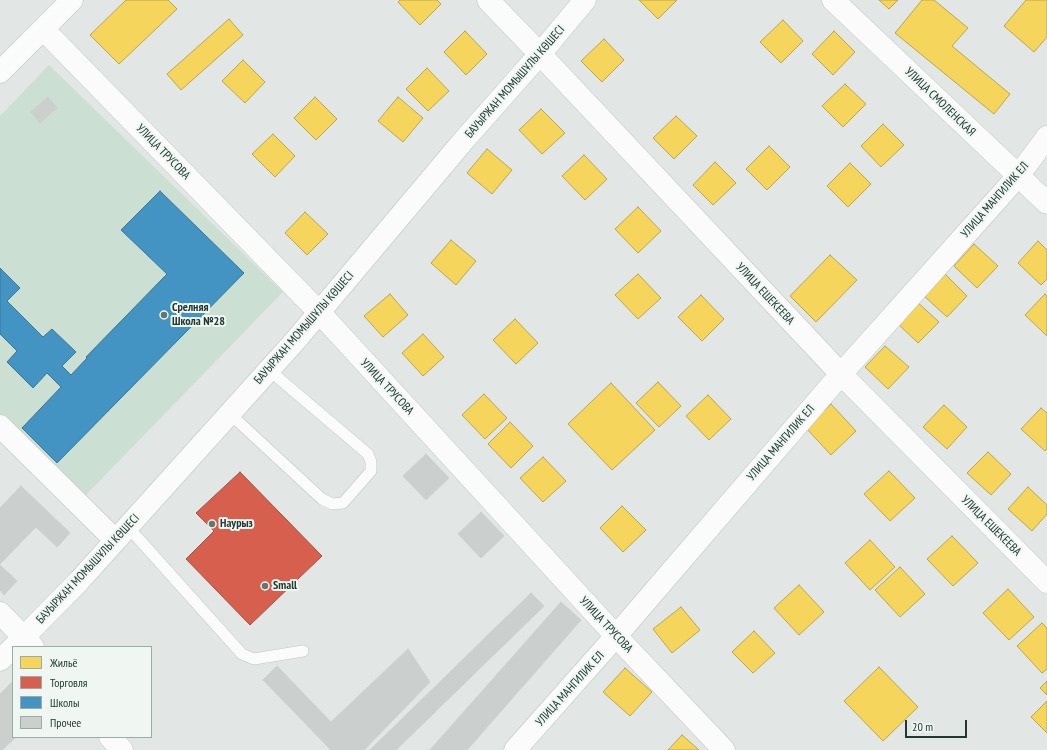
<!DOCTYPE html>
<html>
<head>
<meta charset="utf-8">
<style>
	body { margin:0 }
	#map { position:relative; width:1047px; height:750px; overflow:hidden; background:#e2e7e5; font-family:"PT Sans Narrow",sans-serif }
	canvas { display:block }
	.legend { position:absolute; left:12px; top:646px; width:140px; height:92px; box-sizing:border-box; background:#f0f7f3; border:1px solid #9daba6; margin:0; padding:5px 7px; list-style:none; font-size:12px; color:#213933 }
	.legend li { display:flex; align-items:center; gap:8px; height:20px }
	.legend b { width:20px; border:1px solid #9daba6 }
	.scale { position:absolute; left:905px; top:720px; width:62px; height:18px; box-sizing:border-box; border:2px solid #213933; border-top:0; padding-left:5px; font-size:12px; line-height:14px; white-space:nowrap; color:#213933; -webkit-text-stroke:3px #f0f7f3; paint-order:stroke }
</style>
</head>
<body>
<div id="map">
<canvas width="1047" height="750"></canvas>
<ul class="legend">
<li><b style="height:11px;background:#f6d55c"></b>Жильё</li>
<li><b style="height:11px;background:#d6604d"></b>Торговля</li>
<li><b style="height:11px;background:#4393c3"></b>Школы</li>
<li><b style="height:11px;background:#cbd0ce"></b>Прочее</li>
</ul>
<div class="scale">20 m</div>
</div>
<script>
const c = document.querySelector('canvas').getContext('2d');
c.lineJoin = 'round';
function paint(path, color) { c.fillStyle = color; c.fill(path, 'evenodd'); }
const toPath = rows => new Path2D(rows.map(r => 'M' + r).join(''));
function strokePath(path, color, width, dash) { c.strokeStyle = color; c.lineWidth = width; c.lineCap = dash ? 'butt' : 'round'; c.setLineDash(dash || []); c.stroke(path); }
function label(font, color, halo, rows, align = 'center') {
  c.font = font + ' "PT Sans Narrow",sans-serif'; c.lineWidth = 4; c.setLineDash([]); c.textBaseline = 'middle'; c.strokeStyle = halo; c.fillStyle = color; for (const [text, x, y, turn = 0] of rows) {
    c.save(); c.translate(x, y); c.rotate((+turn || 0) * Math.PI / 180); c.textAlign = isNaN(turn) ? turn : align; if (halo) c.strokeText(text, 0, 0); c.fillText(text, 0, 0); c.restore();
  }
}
paint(toPath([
	[49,65,283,292,82,499,0,420,0,116]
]), '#cbe0d2');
const homes = toPath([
	[126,0,168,0,177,9,119,64,90,35,126,0],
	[400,0,437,0,441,4,420,25,398,2,400,0],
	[639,0,677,0,658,19,639,0],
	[879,0,898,0,889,9,879,0],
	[922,0,934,0,968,28,952,46,1010,94,994,114,895,33,922,0],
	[1026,0,1047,0,1047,37,1034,52,1004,26,1026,0],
	[229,19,243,35,181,90,167,74,229,19],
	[783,20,803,41,781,63,760,42,783,20],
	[465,31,487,54,466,75,444,52,465,31],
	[834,31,855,52,833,75,812,54,834,31],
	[604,39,624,60,602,82,581,61,604,39],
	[243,60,265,82,245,103,222,81,243,60],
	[427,68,449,91,428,111,406,89,427,68],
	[845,84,866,104,843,127,822,106,845,84],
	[315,97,337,119,316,140,294,118,315,97],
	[398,97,423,118,403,142,378,121,398,97],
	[541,109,565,133,542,154,519,130,541,109],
	[676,116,697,136,674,159,653,138,676,116],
	[883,124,904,145,881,167,861,146,883,124],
	[273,134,295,156,275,177,252,154,273,134],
	[769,146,790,167,767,190,746,169,769,146],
	[487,149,512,170,492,194,467,173,487,149],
	[584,155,607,179,585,200,562,176,584,155],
	[715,162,736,183,713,205,693,185,715,162],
	[850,163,871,184,848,207,827,186,850,163],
	[638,207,661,231,638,253,615,229,638,207],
	[305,212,328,234,307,255,285,233,305,212],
	[451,240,476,261,456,285,431,263,451,240],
	[1038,241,1047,250,1047,279,1041,285,1018,263,1038,241],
	[974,244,998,266,977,288,954,266,974,244],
	[830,255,857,280,816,322,790,296,830,255],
	[944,273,967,296,947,317,923,295,944,273],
	[638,274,661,298,638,319,615,295,638,274],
	[390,294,408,315,383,337,364,316,390,294],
	[1045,294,1047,296,1047,336,1025,315,1045,294],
	[701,295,724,319,702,341,678,317,701,295],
	[915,300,939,322,918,343,895,321,915,300],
	[515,319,538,343,516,364,493,340,515,319],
	[423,334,444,357,423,376,402,353,423,334],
	[885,346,909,367,888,389,865,367,885,346],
	[658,382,681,406,659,427,636,403,658,382],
	[611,383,655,430,612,470,568,424,611,383],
	[484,394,507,418,485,439,462,415,484,394],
	[708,395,731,419,709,440,686,416,708,395],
	[831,404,856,431,831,455,806,428,831,404],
	[944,405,967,427,947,449,923,427,944,405],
	[1041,408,1047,413,1047,449,1045,451,1021,429,1041,408],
	[510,422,533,446,511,468,488,444,510,422],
	[988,452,1011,474,991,495,967,473,988,452],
	[543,457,566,481,543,502,520,478,543,457],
	[889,471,915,498,890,521,864,494,889,471],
	[1028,487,1047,505,1047,514,1032,531,1008,509,1028,487],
	[622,506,646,530,623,552,600,528,622,506],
	[952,536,978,563,953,586,927,559,952,536],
	[870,540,895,567,870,590,845,563,870,540],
	[900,567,925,594,900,617,875,590,900,567],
	[799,585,824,612,799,635,774,608,799,585],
	[1008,589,1034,617,1009,640,983,613,1008,589],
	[681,607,700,630,672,653,653,629,681,607],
	[1042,623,1047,628,1047,669,1042,673,1017,646,1042,623],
	[754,631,775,653,753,673,732,652,754,631],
	[879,667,918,707,883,741,844,701,879,667],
	[625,668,652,692,630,716,603,692,625,668],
	[1047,681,1047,695,1040,688,1047,681],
	[1047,701,1047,733,1031,717,1047,701],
	[682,735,699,750,668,750,682,735]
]);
paint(homes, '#f6d55c');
strokePath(homes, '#b6a650', 1);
const shops = toPath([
	[240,472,322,556,250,625,186,559,214,531,196,513,240,472]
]);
paint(shops, '#d6604d');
strokePath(shops, '#a05445', 1);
const schools = toPath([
	[160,191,244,273,57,463,22,428,61,387,47,373,33,388,7,362,17,351,0,334,0,268,20,288,7,301,43,337,52,329,76,352,62,366,71,375,87,358,86,357,167,274,121,230,160,191]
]);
paint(schools, '#4393c3');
strokePath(schools, '#397898', 1);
const building = toPath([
	[48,97,57,108,40,123,31,112,48,97],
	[426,454,449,478,426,500,403,476,426,454],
	[21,486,70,533,57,547,36,527,0,564,0,508,21,486],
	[481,512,504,536,481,558,458,534,481,512],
	[0,565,17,581,4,595,0,590,0,565],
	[531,593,544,606,396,750,370,750,531,593],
	[561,602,581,620,467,750,430,750,561,602],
	[408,649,430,682,364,750,331,750,263,680,277,666,331,722,408,649],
	[13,681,13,737,16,737,2,750,0,750,0,694,13,681]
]);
paint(building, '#cbd0ce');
strokePath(building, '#cbd0ce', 1);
const service = toPath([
	[230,414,322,499,332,504,343,503,371,471,371,462,368,454,269,370],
	[128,527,242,654,254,659,303,651]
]);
const minor = toPath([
	[488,0,540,54,841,374,1047,582],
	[833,0,1047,203],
	[43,29,319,312,616,636,724,750],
	[0,72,72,0],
	[0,426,115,540],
	[0,613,33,647],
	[110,737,122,750],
	[515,750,616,636,841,374,1018,176,1047,137]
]);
const tertiary = toPath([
	[14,647,79,581,295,341,464,140,540,54,585,0],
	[0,660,13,648]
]);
strokePath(service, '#bfc4c2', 12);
strokePath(minor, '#bfc4c2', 23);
strokePath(tertiary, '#bfc4c2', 23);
strokePath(service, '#fbfbfb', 11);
strokePath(minor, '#fbfbfb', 22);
strokePath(tertiary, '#fbfbfb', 22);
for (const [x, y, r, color] of [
	[164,315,4,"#657671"],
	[212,524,4,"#657671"],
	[265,586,4,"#657671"]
]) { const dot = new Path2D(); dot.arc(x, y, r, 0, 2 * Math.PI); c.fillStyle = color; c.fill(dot); strokePath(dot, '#f0f7f3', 1.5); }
label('12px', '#213933', '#f0f7f3', [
	["БАУЫРЖАН МОМЫШҰЛЫ КӨШЕСІ",515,82,-49],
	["УЛИЦА СМОЛЕНСКАЯ",940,102,44],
	["УЛИЦА ТРУСОВА",163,152,46],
	["УЛИЦА МАНГИЛИК ЕЛ",995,200,-49],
	["УЛИЦА ЕШЕКЕЕВА",765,294,47],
	["БАУЫРЖАН МОМЫШҰЛЫ КӨШЕСІ",304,328,-49],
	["УЛИЦА ТРУСОВА",387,387,47],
	["УЛИЦА МАНГИЛИК ЕЛ",781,443,-49],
	["УЛИЦА ЕШЕКЕЕВА",991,526,45],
	["БАУЫРЖАН МОМЫШҰЛЫ КӨШЕСІ",88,569,-47],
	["УЛИЦА ТРУСОВА",606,625,47],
	["УЛИЦА МАНГИЛИК ЕЛ",570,689,-48]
]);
label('bold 12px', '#213933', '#f0f7f3', [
	["Срелняя",172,308],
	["Школа №28",172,322],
	["Наурыз",220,524],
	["Small",273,586]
], 'left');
</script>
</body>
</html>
